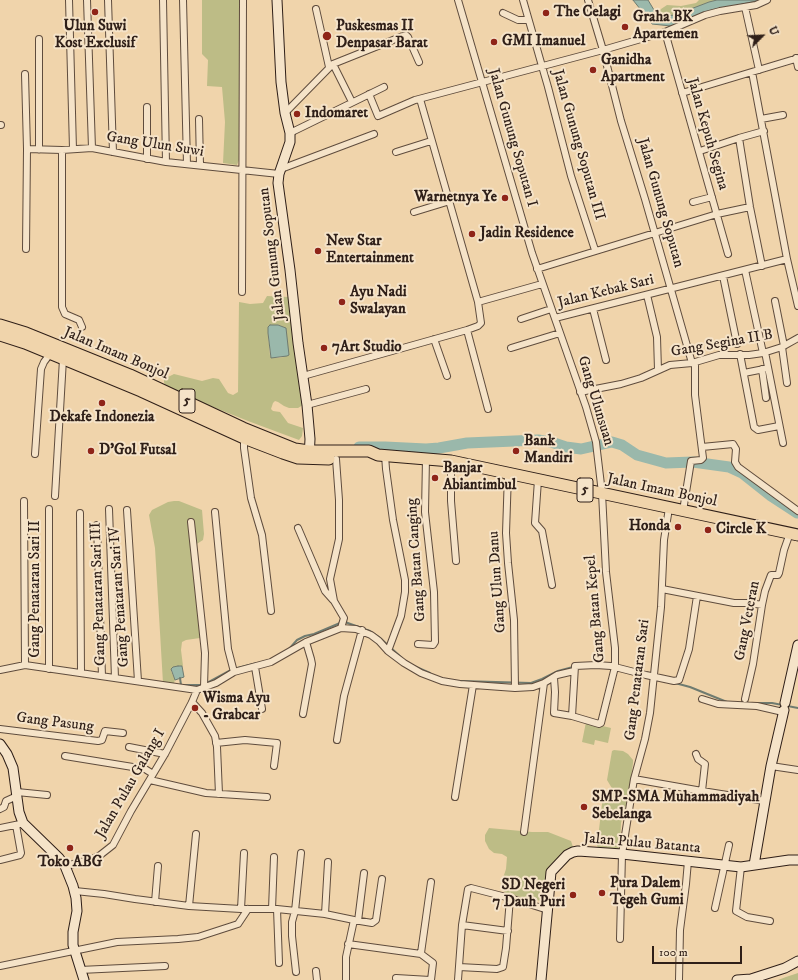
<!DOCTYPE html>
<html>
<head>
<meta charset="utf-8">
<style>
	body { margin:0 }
	#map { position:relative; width:798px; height:980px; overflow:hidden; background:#f0d4ab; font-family:"IM FELL DW Pica",serif }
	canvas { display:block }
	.north { position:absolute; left:742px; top:16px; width:40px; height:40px; -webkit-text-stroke:3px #f5e3c8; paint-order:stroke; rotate:66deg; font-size:11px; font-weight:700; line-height:16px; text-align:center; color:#2f1f18 }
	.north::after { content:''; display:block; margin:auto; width:14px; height:18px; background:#2f1f18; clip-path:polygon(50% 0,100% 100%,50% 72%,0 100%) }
	.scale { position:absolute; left:652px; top:946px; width:90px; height:18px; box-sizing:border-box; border:2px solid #2f1f18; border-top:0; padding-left:5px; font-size:12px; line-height:14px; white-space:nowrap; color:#2f1f18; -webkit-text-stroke:3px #f5e3c8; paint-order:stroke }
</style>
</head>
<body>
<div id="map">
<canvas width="798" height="980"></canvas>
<div class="north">U</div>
<div class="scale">100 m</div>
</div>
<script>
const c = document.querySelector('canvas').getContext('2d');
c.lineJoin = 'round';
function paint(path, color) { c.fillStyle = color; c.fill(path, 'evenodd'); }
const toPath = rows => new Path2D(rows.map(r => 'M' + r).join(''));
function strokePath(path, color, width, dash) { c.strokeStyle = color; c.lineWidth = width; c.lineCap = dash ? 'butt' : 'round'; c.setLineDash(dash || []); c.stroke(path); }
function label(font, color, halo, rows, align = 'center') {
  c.font = font + ' "IM FELL DW Pica",serif'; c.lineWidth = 4; c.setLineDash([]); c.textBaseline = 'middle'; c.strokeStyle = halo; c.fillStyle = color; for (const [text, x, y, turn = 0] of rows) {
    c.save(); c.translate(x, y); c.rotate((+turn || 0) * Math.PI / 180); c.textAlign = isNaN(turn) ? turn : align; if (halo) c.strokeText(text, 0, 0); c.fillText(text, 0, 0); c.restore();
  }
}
paint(toPath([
	[202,0,241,0,241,160,239,160,237,165,223,163,225,122,222,87,207,86,208,60,202,54],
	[699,0,717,0,709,2,675,15,664,16,659,15,658,11,667,5,681,6,696,3],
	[267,296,289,297,303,405,298,408,289,408,284,406,278,402,275,401,273,403,271,409,273,411,280,412,288,423,303,428,302,436,299,440,248,421,203,403,165,386,164,382,164,379,174,374,202,381,213,378,219,379,228,393,233,395,238,392,239,302,250,304,263,303],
	[273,325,278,325,286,328,284,357,277,358,270,356,268,333],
	[174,501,179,501,202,510,204,534,203,540,192,547,200,638,186,640,182,642,181,650,183,666,178,666,171,671,175,680,174,683,163,683,155,548,149,515,152,510,168,502],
	[586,722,611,728,608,743,595,740,594,745,582,742],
	[614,750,623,751,628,754,633,760,633,763,629,795,621,823,620,846,617,850,599,848,597,846,603,796,604,794,611,792,613,790,607,780,612,751],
	[489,828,532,832,548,832,571,841,573,847,569,861,565,865,557,870,546,885,542,901,529,899,506,893,501,889,501,884,506,869,507,857,502,854,494,853,489,849,485,841,485,835],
	[798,973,798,980,778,980,786,977]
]), '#bdbc86');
const water = toPath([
	[633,0,648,0,657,15,664,16,675,15,709,2,717,0,761,0,719,9,671,26,652,24,633,0],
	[270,325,278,325,286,328,289,355,287,356,271,358,268,333,268,327,270,325],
	[178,666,182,666,184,677,175,680,171,669,173,667,178,666]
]);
paint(water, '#9ab8ab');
strokePath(water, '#6f7b70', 1);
strokePath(toPath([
	[289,649,297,640,305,636,314,634,340,623,345,622,370,631,379,637,402,658],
	[414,666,430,673],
	[237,668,257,663],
	[180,678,181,685,200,685],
	[461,681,531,683,542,679,558,671,573,667],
	[207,683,231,670],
	[675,683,690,687,727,702],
	[746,703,772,703,798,708]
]), '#6f7b70', 2);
strokePath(toPath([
	[359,447,385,447,426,449,439,448,467,443,538,440,551,442,566,447,581,449,612,442,622,445,637,455,666,463,693,462,729,467,742,473,771,496,797,513]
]), '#9ab8ab', 11);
const street = toPath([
	[69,0,73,149],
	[87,0,92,148],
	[108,0,113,152],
	[163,0,166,162],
	[183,0,187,164],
	[458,0,532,253,586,407,596,442,597,451,602,493,606,572,615,648,615,667,601,723,599,724,572,716,554,713,555,692,554,678],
	[523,0,548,87,571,176,595,250],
	[588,0,603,50,621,121,645,199,692,363],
	[745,7,759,70],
	[316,9,329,67],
	[503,13,518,20,528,20],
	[665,32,728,254],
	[796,58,798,67],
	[333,64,352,102],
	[752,72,787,259,798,306],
	[25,74,27,149,26,249],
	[682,93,798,58],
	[369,94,378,116,415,100,603,50,665,32,705,15,720,11,756,5,767,0],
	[285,113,333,64,403,36,406,35,408,37,419,62],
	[199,119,200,165],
	[761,119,783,115],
	[0,125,1,125],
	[290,133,384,87],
	[739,138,750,207,762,266],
	[27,149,62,150,92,148,166,162,279,174],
	[39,150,39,39],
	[62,150,62,307,65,314,79,320,82,327],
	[700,151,739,138,764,131],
	[396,152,431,141],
	[147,159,147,107],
	[281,169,374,134],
	[693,202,712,197],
	[414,212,450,201],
	[537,269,717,214,750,207],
	[745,270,763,353],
	[723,276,737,344],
	[242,292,243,0],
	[647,295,657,337,658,370],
	[775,301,784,346],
	[478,302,542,284],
	[593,309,606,360],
	[555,318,787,259],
	[521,319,551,309],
	[467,330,488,409],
	[434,339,447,376],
	[782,347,787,383],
	[511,348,560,333],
	[765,352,783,443],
	[740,354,754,427,758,430,779,426],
	[762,369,766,398],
	[744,373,764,369],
	[303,376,467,330,478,326,481,323,478,302,420,99],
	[580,392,621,384,641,378,670,365,692,363,719,355,749,355,763,353,782,347,798,338],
	[307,405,366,389],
	[244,438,244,448,251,498,262,535,271,611],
	[702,447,733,444,736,449,735,462,738,467,798,511],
	[35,454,41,369,44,362,50,354],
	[385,455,386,469,393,520,405,580,405,592,401,616,388,651],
	[336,459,339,500,339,539,330,579,334,601,344,618,341,628],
	[451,461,451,501,456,561],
	[508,473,506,533,508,563,514,620,515,688],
	[538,480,535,523,542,531,552,585],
	[55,496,63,359],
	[24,501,25,665],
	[49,509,49,669],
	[109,509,115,678],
	[127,510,138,681],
	[683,511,691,461,701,460,703,458,695,395,695,362],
	[215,512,228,649,234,672],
	[80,513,81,673],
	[191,522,205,653,204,687],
	[97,525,102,676],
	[298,528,325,591,333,600],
	[662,589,734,603,750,603,762,605],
	[418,644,433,645,435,642,434,592,425,512,426,458],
	[255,667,262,709],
	[0,670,25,665,197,690,216,683,234,672,271,662,306,642,341,628,356,629,371,635,379,641,388,651,404,663,421,673,442,681,460,684,515,688,533,687,544,683,524,832],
	[544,683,557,675,574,671],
	[702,699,718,704,757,706,783,712],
	[745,699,753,664,762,605,765,591,771,575,778,575,779,573,784,550,790,533],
	[192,702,202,713,215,736,217,747,219,794],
	[303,714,312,664,311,659,306,642],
	[572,716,575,666,596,665,611,666,646,675,674,681,679,680,689,649,697,596],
	[0,729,98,741,102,740,105,731,123,733],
	[337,740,344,696,362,630],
	[216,743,245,740,277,743,274,766],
	[129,747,165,754],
	[696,754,698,759,705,764,702,791],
	[65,756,145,769,153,774],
	[771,766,798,770],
	[634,779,702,791,765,801],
	[150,780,206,793,267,797],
	[17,792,47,795],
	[455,797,473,685],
	[0,809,4,807,6,801,17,796],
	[0,828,20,824],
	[0,860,20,855,21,853,16,825],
	[65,866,90,860,99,856,113,845,131,811,165,754,192,702,197,690],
	[741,867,736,911,747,917,770,921],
	[431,882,421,953,421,954,433,963,431,980],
	[75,891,104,894,135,899,189,906,241,909,277,909,325,914,354,920,372,923,376,920,382,879],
	[155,902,158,866],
	[189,906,196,834],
	[715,908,729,845],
	[241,909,244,853],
	[272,909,274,857],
	[277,909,279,963],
	[325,914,328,862],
	[358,921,364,873],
	[462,925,508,931],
	[620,939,622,854,634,779,645,739,650,713,661,607,664,540,669,508],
	[348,944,421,954],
	[0,966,117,942,178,939,198,937,238,924,248,909],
	[459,967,497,969,503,967,506,948,510,898],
	[80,970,165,966],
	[316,971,317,980],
	[296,972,292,936,292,922,295,911,301,853],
	[396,978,430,980],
	[346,980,346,957,354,920],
	[458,980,462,925,468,889,471,888,510,898,548,910],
	[679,980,680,930,686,884,688,861]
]);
const secondary = toPath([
	[277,0,281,82,285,113,290,133,290,142,279,174,278,183,290,270,298,343,307,405,310,439,309,458],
	[785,703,798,645],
	[0,744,7,754,13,768,19,812,23,823,59,858,65,866,73,886,76,898,77,911,73,932,73,945,84,980],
	[754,865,771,766,784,710],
	[541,980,551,872,567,855,573,852,578,851,622,854,741,867,789,860,798,860],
	[737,980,751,979,785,968,798,961]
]);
const highway = toPath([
	[0,325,26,333,130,375,243,428,295,449,309,451,369,451,378,455,451,461,798,535],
	[0,335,25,343,141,391,244,438,283,453,298,458,329,459]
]);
strokePath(street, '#5f4c3d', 8);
strokePath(secondary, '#2f1f18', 11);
strokePath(highway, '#2f1f18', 13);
strokePath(street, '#f5e3c8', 6);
strokePath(secondary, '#f5e3c8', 9);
strokePath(highway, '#f0d4ab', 11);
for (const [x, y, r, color] of [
	[95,12,4,"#8f2418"],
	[546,13,4,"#8f2418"],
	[625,27,4,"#8f2418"],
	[327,36,5,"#8f2418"],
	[494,42,4,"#8f2418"],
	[593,70,4,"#8f2418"],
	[297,114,4,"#8f2418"],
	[505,198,4,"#8f2418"],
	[472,234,4,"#8f2418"],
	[318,251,4,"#8f2418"],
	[342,302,4,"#8f2418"],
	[324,348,4,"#8f2418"],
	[102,403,4,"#8f2418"],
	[91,451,4,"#8f2418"],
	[516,451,4,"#8f2418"],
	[435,478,4,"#8f2418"],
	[678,527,4,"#8f2418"],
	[708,530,4,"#8f2418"],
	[195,708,4,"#8f2418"],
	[584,807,4,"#8f2418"],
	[70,848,4,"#8f2418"],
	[602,893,4,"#8f2418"],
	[573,895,4,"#8f2418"]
]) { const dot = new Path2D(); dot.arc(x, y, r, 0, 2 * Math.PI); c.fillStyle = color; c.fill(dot); strokePath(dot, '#f5e3c8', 1.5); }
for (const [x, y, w] of [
	[187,401,16],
	[585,490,16]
]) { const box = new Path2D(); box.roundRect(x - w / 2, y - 12, w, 24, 3); c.fillStyle = '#f5e3c8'; c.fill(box); strokePath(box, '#2f1f18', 1); }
label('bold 14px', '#2f1f18', null, [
	["5",187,401],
	["5",585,490]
]);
label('bold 15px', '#2f1f18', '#f5e3c8', [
	["The Celagi",554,13],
	["Graha BK",633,18],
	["Apartemen",633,35],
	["Ulun Suwi",95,27,"center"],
	["Kost Exclusif",95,44,"center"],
	["Puskesmas II",336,27],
	["Denpasar Barat",336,44],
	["GMI Imanuel",502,42],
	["Ganidha",601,61],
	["Apartment",601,78],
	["Indomaret",305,114],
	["Warnetnya Ye",497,198,"right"],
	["Jadin Residence",480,234],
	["New Star",326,242],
	["Entertainment",326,259],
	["Ayu Nadi",350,293],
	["Swalayan",350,310],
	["7Art Studio",332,348],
	["Dekafe Indonezia",102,418,"center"],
	["Bank",524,442],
	["Mandiri",524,459],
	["D'Gol Futsal",99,451],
	["Banjar",443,469],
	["Abiantimbul",443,486],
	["Honda",670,527,"right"],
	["Circle K",716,530],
	["Wisma Ayu",203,699],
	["- Grabcar",203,716],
	["SMP-SMA Muhammadiyah",592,798],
	["Sebelanga",592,815],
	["Toko ABG",70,863,"center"],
	["Pura Dalem",610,884],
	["Tegeh Gumi",610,901],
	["SD Negeri",565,886,"right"],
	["7 Dauh Puri",565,903,"right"]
], 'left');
label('15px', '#2f1f18', '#f5e3c8', [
	["Jalan Kepuh Segina",707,134,74],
	["Jalan Gunung Soputan I",512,138,74],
	["Gang Ulun Suwi",155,145,9],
	["Jalan Gunung Soputan III",578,145,74],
	["Jalan Gunung Soputan",660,203,74],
	["Jalan Gunung Soputan",273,254,-97],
	["Jalan Kebak Sari",606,292,-14],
	["Gang Segina II B",722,344,-10],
	["Jalan Imam Bonjol",116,354,23],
	["Gang Ulunsuan",595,401,73],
	["Jalan Imam Bonjol",662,491,12],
	["Gang Batan Canging",417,560,-94],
	["Gang Ulun Danu",498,582,-94],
	["Gang Penataran Sari II",36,589,-90],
	["Gang Penataran Sari III",99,594,-92],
	["Gang Penataran Sari IV",120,597,-94],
	["Gang Batan Kepel",596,609,-95],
	["Gang Veteran",748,621,-79],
	["Gang Penataran Sari",638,680,-83],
	["Gang Pasung",55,723,7],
	["Jalan Pulau Galang I",131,784,-60],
	["Jalan Pulau Batanta",642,844,5]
]);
</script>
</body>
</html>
